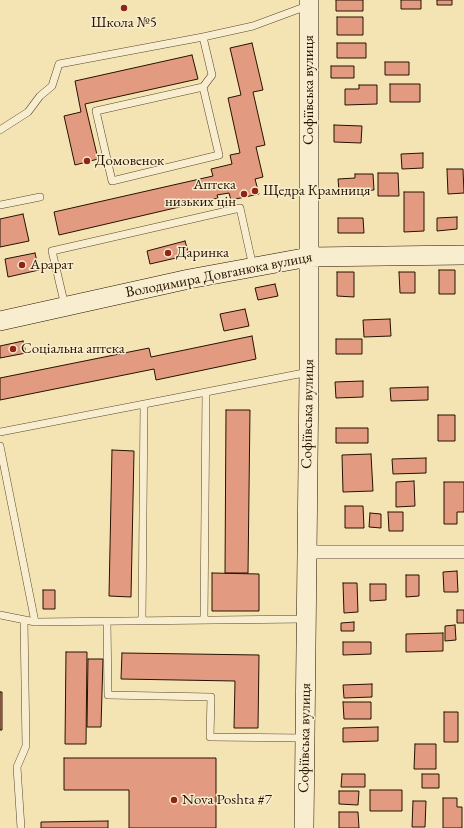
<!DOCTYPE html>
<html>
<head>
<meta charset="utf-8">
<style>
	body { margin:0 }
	canvas { display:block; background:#f5e4b3 }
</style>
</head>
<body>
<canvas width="464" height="828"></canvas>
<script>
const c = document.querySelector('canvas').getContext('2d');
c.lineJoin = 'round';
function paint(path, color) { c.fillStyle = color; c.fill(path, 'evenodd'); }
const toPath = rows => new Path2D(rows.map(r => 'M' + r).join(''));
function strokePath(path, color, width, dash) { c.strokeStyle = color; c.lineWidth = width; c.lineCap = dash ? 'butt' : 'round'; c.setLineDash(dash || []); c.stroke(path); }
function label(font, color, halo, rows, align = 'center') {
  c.font = font + ' "EB Garamond",serif'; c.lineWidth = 3; c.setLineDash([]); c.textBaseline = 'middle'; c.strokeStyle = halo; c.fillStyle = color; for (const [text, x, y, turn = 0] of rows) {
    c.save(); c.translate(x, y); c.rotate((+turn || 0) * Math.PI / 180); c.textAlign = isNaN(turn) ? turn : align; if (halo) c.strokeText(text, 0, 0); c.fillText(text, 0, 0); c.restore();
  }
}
const building = toPath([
	[336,0,363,0,363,11,336,11,336,0],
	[401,0,421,0,421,9,401,9,401,0],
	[437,0,452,0,452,5,437,5,437,0],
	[337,17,363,17,363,35,337,35,337,17],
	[252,43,263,90,253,92,265,145,256,147,263,177,255,179,259,194,231,200,229,193,217,195,218,198,59,235,54,212,213,176,211,169,232,164,230,155,240,153,228,98,241,95,230,48,252,43],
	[337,43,366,43,366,58,337,58,337,43],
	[192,55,198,79,85,104,98,159,75,165,64,116,81,112,75,81,192,55],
	[385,62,409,62,409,75,385,75,385,62],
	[331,66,354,66,354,78,331,78,331,66],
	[390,84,420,84,420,102,390,102,390,84],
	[359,85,377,85,377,104,345,105,345,89,359,89,359,85],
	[334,125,362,126,361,143,334,142,334,125],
	[423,153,423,168,402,169,401,154,423,153],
	[447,169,463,169,464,193,448,194,447,169],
	[378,173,398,173,399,196,378,196,378,173],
	[355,174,373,174,374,190,339,191,338,179,355,178,355,174],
	[404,192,424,192,424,231,404,232,404,192],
	[23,214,29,241,0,247,0,219,23,214],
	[457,217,457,229,437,231,437,218,457,217],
	[338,218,363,218,364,233,338,233,338,218],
	[185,241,189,255,150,264,147,251,185,241],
	[35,253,39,270,8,277,5,259,35,253],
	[439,270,455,270,455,294,439,294,439,270],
	[337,272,354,272,354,297,337,296,337,272],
	[399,272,415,272,415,293,400,293,399,272],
	[275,284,278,296,258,300,255,288,275,284],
	[245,309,249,326,224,331,220,314,245,309],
	[390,319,391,336,364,337,363,320,390,319],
	[252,336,256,359,156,380,154,369,0,400,0,378,149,348,151,357,252,336],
	[336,339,362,339,362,354,336,354,336,339],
	[23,341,26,353,0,358,0,346,23,341],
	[363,381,363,397,336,398,335,382,363,381],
	[428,387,428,400,391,401,390,388,428,387],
	[226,410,250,410,248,573,225,573,226,410],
	[438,415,455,415,455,441,438,441,438,415],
	[336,428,368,428,368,443,336,443,336,428],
	[112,450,134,451,131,597,109,596,112,450],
	[371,454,373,491,343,492,342,455,371,454],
	[426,458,426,473,393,474,392,459,426,458],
	[414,481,415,506,396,507,396,482,414,481],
	[444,482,464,482,464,512,457,512,457,524,444,524,444,482],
	[345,506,363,506,364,528,345,528,345,506],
	[388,512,403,512,403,531,389,531,388,512],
	[370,513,381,514,381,528,369,527,370,513],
	[457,571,458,592,444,592,443,572,457,571],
	[212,573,259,574,259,611,212,611,212,573],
	[406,575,419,575,419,596,406,597,406,575],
	[343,583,357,583,358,612,344,613,343,583],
	[370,584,386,584,386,600,370,601,370,584],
	[43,590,55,590,55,609,43,609,43,590],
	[457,610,464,610,464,623,457,623,457,610],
	[354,622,354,631,341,631,341,623,354,622],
	[455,625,456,640,445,641,445,626,455,625],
	[443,633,443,651,406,652,406,634,443,633],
	[343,642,371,642,371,654,343,655,343,642],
	[66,652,87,652,86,744,65,744,66,652],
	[122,653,259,655,258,728,234,728,235,681,121,679,122,653],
	[88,659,103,659,101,727,87,727,88,659],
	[372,684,372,697,344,698,343,685,372,684],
	[0,692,2,692,2,730,0,730,0,692],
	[343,702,371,702,371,719,344,719,343,702],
	[444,712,458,712,458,742,444,742,444,712],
	[378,727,378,741,343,742,343,728,378,727],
	[415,744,436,744,436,769,414,769,415,744],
	[64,758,216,758,216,828,129,828,129,790,64,790,64,758],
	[342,774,365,774,365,787,341,787,342,774],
	[422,774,439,774,439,788,422,788,422,774],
	[370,790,402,790,402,811,370,811,370,790],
	[339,791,359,791,358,805,339,804,339,791],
	[443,798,457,798,457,807,462,807,462,828,443,828,443,798],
	[413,801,426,801,425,827,412,827,413,801],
	[339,812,358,812,359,828,339,828,339,812],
	[108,821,108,828,41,828,41,822,108,821]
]);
paint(building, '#e29b80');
strokePath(building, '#261200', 1);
const lane = toPath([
	[203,37,212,75,203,87,219,155,112,181,96,111,203,87],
	[0,130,28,112,40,96,52,86,59,64,203,37,253,26,307,6],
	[0,205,40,197],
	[65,306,52,251,240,208,253,267],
	[0,432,309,372],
	[0,446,35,622],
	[0,615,35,622,306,619],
	[204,620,206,392],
	[107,621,108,695,211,697,210,737,305,738],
	[142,621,144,404],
	[21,828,17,767,26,746,24,620]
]);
const street = toPath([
	[307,552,464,552]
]);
const secondary = toPath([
	[0,321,189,279,309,257,464,255],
	[304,828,309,372,309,0]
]);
strokePath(lane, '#5a462d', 8);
strokePath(street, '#5a462d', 14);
strokePath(secondary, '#261200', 20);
strokePath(lane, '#f8edce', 7);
strokePath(street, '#f8edce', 13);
strokePath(secondary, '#f8edce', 19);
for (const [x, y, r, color] of [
	[124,8,4,"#8f2418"],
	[87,161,4,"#8f2418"],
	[255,191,4,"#8f2418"],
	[244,194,4,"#8f2418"],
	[168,253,4,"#8f2418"],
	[22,265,4,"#8f2418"],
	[13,349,4,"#8f2418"],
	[174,800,4,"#8f2418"]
]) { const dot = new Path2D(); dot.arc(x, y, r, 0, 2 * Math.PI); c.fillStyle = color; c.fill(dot); strokePath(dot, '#f8edce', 1.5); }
label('15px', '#261200', '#f8edce', [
	["Школа №5",124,23,"center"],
	["Домовенок",95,161],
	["Аптека",236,185,"right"],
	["низьких цін",236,202,"right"],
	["Щедра Крамниця",263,191],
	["Даринка",176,253],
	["Арарат",30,265],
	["Соціальна аптека",21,349],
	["Nova Poshta #7",182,800]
], 'left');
label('15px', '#261200', '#f8edce', [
	["Софіївська вулиця",309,90,-90],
	["Володимира Довганюка вулиця",219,275,-11],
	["Софіївська вулиця",308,414,-89],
	["Софіївська вулиця",305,738,-89]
]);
</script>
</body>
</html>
